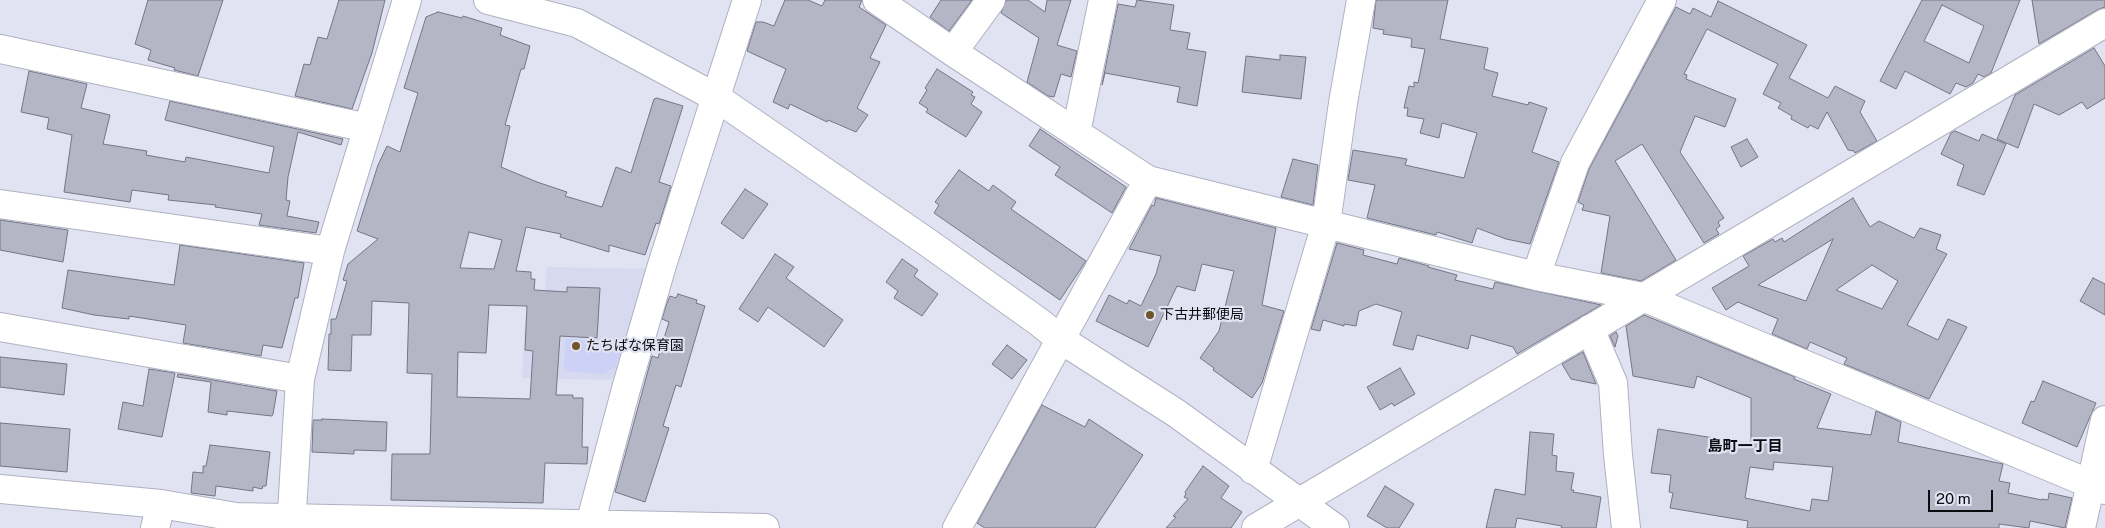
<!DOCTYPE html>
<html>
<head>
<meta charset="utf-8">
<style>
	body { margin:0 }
	#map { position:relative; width:2105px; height:528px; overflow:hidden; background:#e1e3f3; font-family:"Public Sans",sans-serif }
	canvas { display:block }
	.scale { position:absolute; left:1928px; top:490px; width:65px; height:22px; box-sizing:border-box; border:2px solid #0b0b10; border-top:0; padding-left:6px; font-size:15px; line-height:18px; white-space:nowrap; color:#0b0b10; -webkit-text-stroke:4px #e1e3f3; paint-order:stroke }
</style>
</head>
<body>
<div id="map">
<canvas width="2105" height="528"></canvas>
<div class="scale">20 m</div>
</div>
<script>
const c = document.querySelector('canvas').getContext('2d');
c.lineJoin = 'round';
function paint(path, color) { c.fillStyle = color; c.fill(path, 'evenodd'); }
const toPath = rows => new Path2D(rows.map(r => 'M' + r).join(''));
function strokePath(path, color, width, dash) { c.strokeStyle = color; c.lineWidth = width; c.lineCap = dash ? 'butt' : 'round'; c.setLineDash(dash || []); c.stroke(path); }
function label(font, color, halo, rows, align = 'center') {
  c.font = font + ' "Public Sans","Noto Sans JP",sans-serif'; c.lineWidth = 4.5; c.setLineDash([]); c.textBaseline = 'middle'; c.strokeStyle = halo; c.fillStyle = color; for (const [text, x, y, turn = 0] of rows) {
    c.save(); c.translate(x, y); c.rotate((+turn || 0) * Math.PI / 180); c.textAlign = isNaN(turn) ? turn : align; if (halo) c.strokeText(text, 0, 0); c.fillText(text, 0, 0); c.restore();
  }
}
paint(toPath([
	[547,267,653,269,621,373,610,380,522,378,525,319,543,319]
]), '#d6d9f0');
paint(toPath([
	[565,339,624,342,616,366,604,374,564,371]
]), '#cdd1f5');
const building = toPath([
	[148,0,223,0,198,76,174,70,175,68,148,60,151,50,135,44,148,0],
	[339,0,385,0,372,53,352,109,295,96,304,64,310,65,318,37,327,39,339,0],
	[785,0,808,0,822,6,825,0,862,0,859,7,886,25,870,58,880,62,857,108,868,115,856,132,828,120,827,122,790,104,788,109,773,102,786,69,747,51,756,22,763,22,774,26,785,0],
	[941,0,972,0,949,31,930,17,941,0],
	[1006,0,1028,0,1045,12,1047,0,1071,0,1057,45,1077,51,1071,77,1061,74,1054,97,1048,96,1027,82,1039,38,1001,13,1006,0],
	[1137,0,1174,5,1170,30,1190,33,1187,49,1206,52,1197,106,1177,102,1180,87,1105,73,1102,85,1118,4,1135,7,1137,0],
	[1376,0,1448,0,1440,39,1488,48,1484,69,1498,73,1492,96,1528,105,1529,102,1547,108,1532,152,1559,162,1530,244,1506,239,1477,228,1472,243,1437,232,1436,235,1367,218,1375,185,1348,180,1353,150,1407,159,1405,165,1464,178,1477,133,1442,123,1439,138,1420,133,1424,119,1407,116,1408,108,1404,108,1409,86,1414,87,1414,82,1418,83,1425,49,1411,47,1412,39,1410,38,1383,34,1384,30,1373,28,1376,0],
	[1922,0,2020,0,1991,73,1984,77,1978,74,1973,83,1966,87,1956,83,1950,94,1905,71,1896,89,1880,81,1922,0],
	[1942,5,1984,26,1969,63,1924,41,1942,5],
	[2032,0,2105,0,2105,7,2097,10,2039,44,2032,0],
	[1718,1,1807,45,1789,78,1828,98,1835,86,1865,101,1860,112,1877,141,1855,153,1854,151,1848,150,1827,112,1818,129,1810,125,1808,128,1791,119,1792,116,1778,108,1781,103,1763,94,1778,64,1707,29,1684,74,1687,75,1686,79,1736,99,1725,127,1695,116,1680,152,1724,218,1718,222,1720,226,1716,229,1719,234,1704,243,1642,144,1615,161,1676,260,1641,281,1601,273,1610,216,1582,210,1584,205,1578,202,1589,169,1676,7,1690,14,1693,8,1711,17,1718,1],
	[438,12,462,18,463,16,502,28,500,35,530,46,524,69,521,69,505,125,510,126,501,167,537,182,567,192,565,196,602,207,616,167,631,173,654,99,657,98,683,106,659,182,671,186,659,224,656,223,645,255,609,245,609,252,560,237,561,234,526,227,516,271,531,272,531,279,535,279,534,290,567,292,567,287,600,288,597,338,560,336,556,395,573,395,573,398,583,398,582,447,588,447,587,464,545,463,543,503,391,500,392,454,430,454,432,374,407,373,409,303,372,301,371,335,352,335,351,371,328,370,329,334,331,334,331,319,336,319,347,281,343,280,348,264,378,239,357,231,361,218,378,165,387,146,400,152,418,93,404,88,426,17,438,12],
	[469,232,502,240,494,269,460,268,469,232],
	[489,305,527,306,525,350,533,351,530,399,457,397,458,352,486,353,489,305],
	[2094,48,2105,66,2105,98,2087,109,2082,102,2059,115,2034,104,2018,148,1997,139,2015,95,2094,48],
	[1280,55,1306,57,1301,99,1242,92,1246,56,1280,60,1280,55],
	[937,69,973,92,971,95,975,97,971,104,982,112,966,137,926,112,928,109,919,103,927,90,925,88,937,69],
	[29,71,87,84,81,108,110,115,103,144,147,151,146,155,185,162,186,157,269,173,274,147,165,120,170,101,343,139,341,145,298,132,288,177,286,200,290,201,287,216,319,222,316,233,259,225,262,214,215,207,216,205,168,200,169,195,132,190,130,202,64,192,72,135,47,129,49,118,21,112,29,71],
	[1040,129,1126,187,1112,213,1055,175,1060,167,1029,146,1040,129],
	[1955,131,1979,141,1982,134,2006,144,1984,195,1957,185,1964,165,1941,154,1951,133,1955,131],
	[1747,139,1758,157,1741,167,1731,147,1747,139],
	[1293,159,1318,165,1313,205,1281,197,1293,159],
	[959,170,989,191,993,185,1016,202,1011,209,1086,261,1060,300,934,213,939,205,935,202,959,170],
	[745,189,768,204,743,239,721,223,745,189],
	[1156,198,1276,228,1262,305,1284,311,1262,383,1252,398,1213,370,1214,368,1200,358,1219,331,1234,271,1202,264,1195,291,1177,286,1148,347,1096,321,1109,295,1127,304,1129,300,1141,306,1156,274,1161,256,1129,249,1152,205,1154,206,1156,198],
	[1853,198,1870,227,1879,221,1914,238,1920,228,1941,235,1936,249,1947,254,1907,325,1938,340,1948,319,1967,327,1929,399,1844,364,1847,358,1810,342,1807,349,1772,334,1778,319,1738,302,1726,310,1712,288,1749,266,1743,256,1773,239,1775,242,1782,238,1784,242,1853,198],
	[1833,239,1806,301,1758,285,1833,239],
	[1872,265,1898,281,1882,309,1836,290,1872,265],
	[0,220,68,230,63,262,0,250,0,220],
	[1337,243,1364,250,1363,255,1397,264,1399,258,1429,266,1428,267,1457,275,1455,280,1493,289,1495,282,1601,305,1517,354,1513,347,1471,335,1468,349,1417,335,1413,350,1393,345,1402,312,1376,304,1359,311,1356,326,1344,324,1344,326,1323,320,1320,331,1311,329,1337,243],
	[180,245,304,263,298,298,295,298,282,348,263,345,261,356,183,343,186,325,129,316,129,319,94,315,62,308,68,270,174,285,180,245],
	[775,254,794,267,786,278,843,320,824,347,768,307,758,322,739,309,775,254],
	[902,259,918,270,914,276,938,294,922,316,894,298,898,291,886,282,902,259],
	[2093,278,2105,284,2105,315,2080,301,2093,278],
	[678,294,697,300,696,303,705,306,681,387,676,385,663,426,669,428,645,502,615,492,652,356,658,358,669,322,662,319,667,303,670,296,676,298,678,294],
	[1644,315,1795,377,1794,379,1831,394,1817,428,1871,435,1876,411,1901,422,1898,442,2003,464,1999,481,2010,483,2008,493,2042,500,2042,499,2048,500,2049,493,2072,498,2065,528,2030,521,2029,528,1999,524,1999,528,1747,528,1748,521,1670,508,1673,493,1669,492,1671,475,1651,473,1658,429,1751,444,1751,398,1697,376,1694,388,1633,376,1626,326,1644,315],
	[1774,462,1833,467,1828,501,1812,499,1810,511,1745,498,1750,467,1773,470,1774,462],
	[1616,332,1618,336,1615,347,1610,336,1616,332],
	[1007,345,1027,360,1012,379,992,364,1007,345],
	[1583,352,1596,384,1571,379,1562,364,1583,352],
	[0,357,67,364,64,395,0,387,0,357],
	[1400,368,1415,394,1394,406,1392,403,1380,410,1367,387,1400,368],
	[149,369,175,373,162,437,118,429,123,402,143,406,149,369],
	[178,374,277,391,273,414,272,416,227,411,227,415,208,412,211,382,177,377,178,374],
	[2043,381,2096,403,2077,447,2022,423,2031,401,2034,402,2043,381],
	[1042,405,1085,427,1089,419,1143,455,1095,528,985,528,977,523,1042,405],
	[322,419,387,422,386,451,354,450,354,454,312,452,313,420,322,420,322,419],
	[0,423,70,429,67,472,0,466,0,423],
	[1530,432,1554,434,1552,455,1557,456,1556,471,1574,473,1571,490,1574,490,1573,492,1601,497,1596,528,1561,528,1562,526,1517,518,1515,528,1486,528,1495,489,1525,495,1530,432],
	[210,445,270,452,266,486,263,486,262,489,253,487,253,491,216,486,215,496,191,493,193,472,203,473,203,466,206,466,210,445],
	[1203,466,1229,486,1221,498,1242,512,1231,528,1166,528,1176,517,1173,516,1188,499,1184,497,1186,494,1185,492,1203,466],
	[1385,486,1414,504,1399,528,1387,528,1367,516,1385,486]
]);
paint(building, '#b4b6c6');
strokePath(building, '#747584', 1);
const minor = toPath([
	[488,0,577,23,717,98,927,242,1039,322,1060,339,1176,413,1335,528],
	[877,0,953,52,1148,180,1536,276,1643,297,2105,490],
	[0,49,368,128],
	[953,52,991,0],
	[1076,133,1103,0],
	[0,204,330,251],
	[1536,276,1575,163,1662,0],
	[0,327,300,379],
	[1590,329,1613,383,1618,455,1626,528],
	[1253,470,1326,224,1343,103,1361,0],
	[0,489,161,504,236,517,765,528],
	[155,528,161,504],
	[291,528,300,379,330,251,407,0],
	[589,528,626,389,662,265,747,0],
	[957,528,1148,180],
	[1256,528,2105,23],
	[2081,528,2105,420]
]);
strokePath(minor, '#b0b1c1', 30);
strokePath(minor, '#fff', 28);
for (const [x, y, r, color] of [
	[1150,315,5,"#715428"],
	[576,346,5,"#715428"]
]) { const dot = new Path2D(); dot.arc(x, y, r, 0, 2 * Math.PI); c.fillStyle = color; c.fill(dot); strokePath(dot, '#e1e3f3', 2); }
label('14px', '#0b0b10', '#e1e3f3', [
	["下古井郵便局",1160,315],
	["たちばな保育園",586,346]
], 'left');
label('bold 15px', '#0b0b10', '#e1e3f3', [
	["島町一丁目",1745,446]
]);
</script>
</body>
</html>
